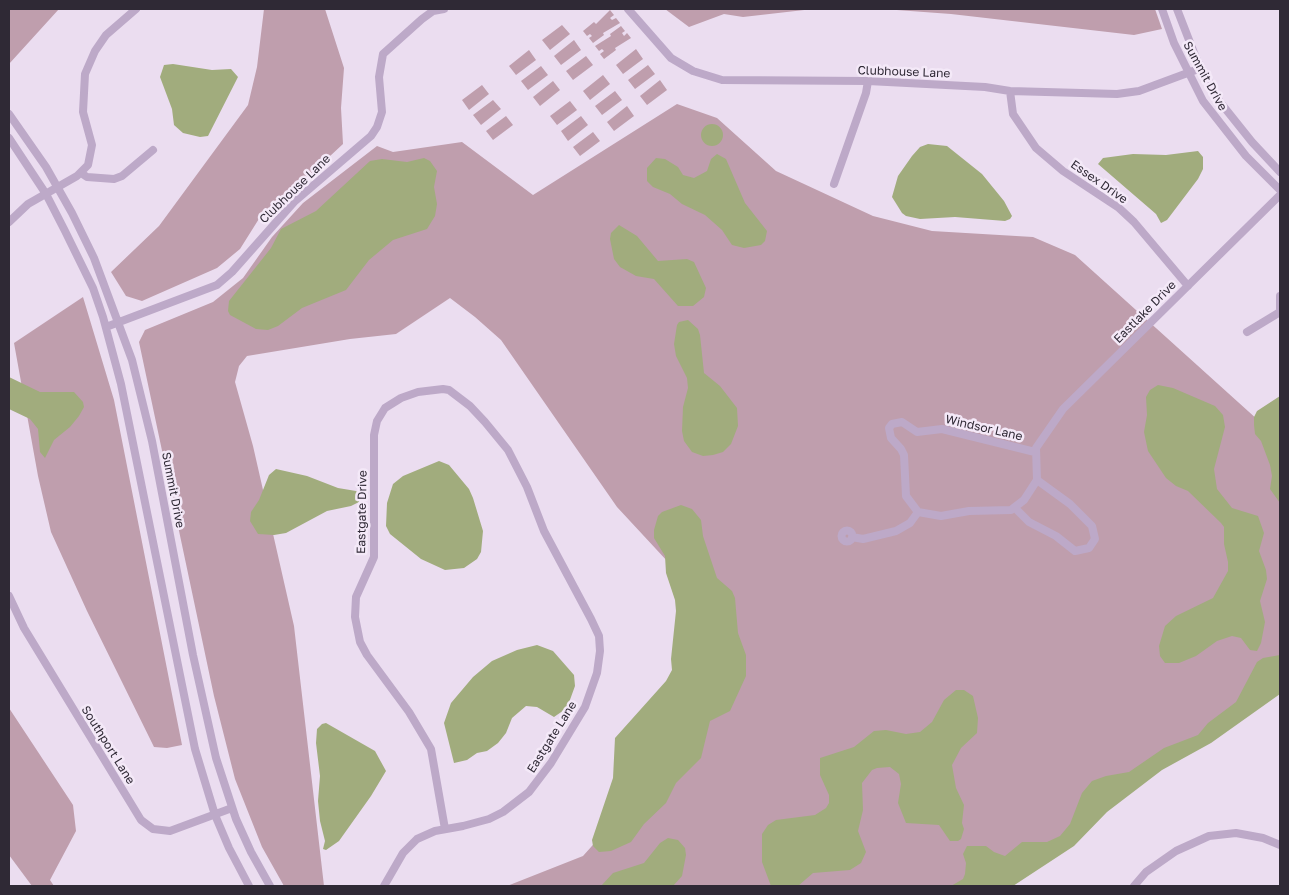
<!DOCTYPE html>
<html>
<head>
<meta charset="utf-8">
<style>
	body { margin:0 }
	#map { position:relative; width:1289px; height:895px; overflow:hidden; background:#ebddf0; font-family:"Golos Text",sans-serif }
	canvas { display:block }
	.frame { position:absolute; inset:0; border:10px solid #2f2935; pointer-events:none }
</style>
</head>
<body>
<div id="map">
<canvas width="1289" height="895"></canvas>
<div class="frame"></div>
</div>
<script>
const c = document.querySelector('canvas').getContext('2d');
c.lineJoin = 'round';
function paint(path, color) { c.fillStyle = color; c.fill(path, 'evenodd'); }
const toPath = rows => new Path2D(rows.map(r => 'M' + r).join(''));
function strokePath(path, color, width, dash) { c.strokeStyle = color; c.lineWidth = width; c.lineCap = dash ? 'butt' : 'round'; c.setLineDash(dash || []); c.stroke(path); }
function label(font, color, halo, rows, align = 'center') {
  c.font = font + ' "Golos Text",sans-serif'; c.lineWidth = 5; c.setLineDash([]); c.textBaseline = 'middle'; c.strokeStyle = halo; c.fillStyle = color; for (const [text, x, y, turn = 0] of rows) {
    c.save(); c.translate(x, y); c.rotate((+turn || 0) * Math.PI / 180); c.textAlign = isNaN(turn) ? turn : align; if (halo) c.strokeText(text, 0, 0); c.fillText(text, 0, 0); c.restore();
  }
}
paint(toPath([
	[9,9,59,9,9,64],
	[264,9,325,9,344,68,341,108,343,144,301,183,262,214,240,249,217,268,142,301,126,296,111,272,159,226,248,105,257,67],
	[665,9,813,9,743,17,724,14,689,27],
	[883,9,1155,9,1162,29,1134,35,951,14],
	[610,10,614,15,610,18,612,20,616,18,620,23,603,33,604,35,593,43,589,38,592,36,590,34,587,36,583,31,594,22,596,24],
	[562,25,570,34,550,50,542,40],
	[621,26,625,31,622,33,624,36,627,33,631,38,615,48,616,50,604,59,600,54,604,51,602,49,599,51,595,46,611,36,610,34],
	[574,40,581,50,561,65,554,56],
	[636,49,643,59,623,74,616,65],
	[529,50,536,60,516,75,509,66],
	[586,56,593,65,573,80,566,71],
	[648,65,655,74,635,89,628,80],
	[541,66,548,75,528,90,521,81],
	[603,75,610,84,590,100,583,91],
	[660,80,667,90,647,105,640,96],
	[553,81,560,90,540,106,533,97],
	[482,85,489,94,469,110,462,100],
	[615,91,622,100,602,115,595,106],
	[493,100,501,109,481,125,473,115],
	[570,101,577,110,557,125,550,116],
	[677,104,717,118,776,171,873,216,932,231,1033,237,1075,255,1279,439,1280,678,999,886,507,886,583,856,692,734,681,576,617,507,501,340,475,317,450,298,396,334,350,339,247,356,239,366,235,382,253,446,294,626,324,886,284,886,262,847,235,779,214,696,139,342,145,330,213,302,243,278,272,237,303,203,377,146,393,152,462,142,533,195],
	[627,106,634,116,614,131,607,122],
	[506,116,513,125,493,140,486,131],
	[581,116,588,125,568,141,561,131],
	[593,132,600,141,580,156,573,147],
	[83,297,114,400,182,745,167,748,154,747,87,611,51,532,38,476,14,343],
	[9,708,73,805,76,831,50,880,54,886,32,886,9,855]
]), '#bf9ead');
paint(toPath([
	[173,64,212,70,231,69,238,77,208,136,200,137,183,133,174,125,172,109,160,77,164,65],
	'701 135a11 11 0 1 1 22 0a11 11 0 1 1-22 0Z',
	[928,144,947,146,982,174,1004,201,1012,216,1010,219,1005,221,955,217,920,219,906,216,902,213,892,197,898,176,912,156,920,147],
	[1198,151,1203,157,1203,169,1198,179,1167,220,1161,223,1156,214,1098,164,1103,158,1133,154,1166,155],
	[717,154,726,159,745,203,767,231,765,241,761,245,744,248,732,245,722,230,705,215,682,204,670,194,653,187,647,181,647,168,656,158,665,159,678,167,683,175,694,178,707,171,711,159],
	[424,158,430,161,437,171,434,187,437,204,435,216,427,229,393,240,369,260,346,290,302,308,278,326,268,330,256,329,230,315,228,311,229,301,271,248,281,229,316,211,370,161,382,159,407,162],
	[619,225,637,236,658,261,687,259,694,262,706,288,704,297,693,306,678,306,654,279,636,276,620,267,614,259,610,239,611,233],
	[688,320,698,329,700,335,704,373,720,386,737,408,738,426,731,444,723,452,713,455,703,456,692,452,684,441,682,431,683,407,688,388,687,378,676,356,674,344,677,325,679,322],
	[9,377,40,392,74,392,83,402,84,407,79,416,70,427,54,440,45,458,40,452,38,429,30,419,9,409],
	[1158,385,1173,388,1215,406,1223,415,1225,427,1214,469,1217,489,1232,508,1258,516,1264,533,1259,551,1266,570,1267,579,1260,601,1265,622,1261,643,1257,651,1250,650,1241,638,1232,636,1217,641,1196,656,1179,663,1165,663,1160,656,1159,646,1165,626,1176,616,1213,598,1228,571,1228,562,1224,544,1224,527,1221,523,1188,491,1176,486,1166,478,1148,451,1144,432,1147,415,1146,397,1150,390],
	[1280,396,1280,503,1270,489,1272,476,1270,465,1261,441,1255,434,1254,425,1254,417,1257,411],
	[439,461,449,465,469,489,473,498,483,531,481,552,477,559,464,568,445,570,421,559,390,534,386,526,387,503,393,484,403,476],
	[276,469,307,476,338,488,356,491,359,494,359,502,351,506,327,511,286,533,274,535,258,534,250,521,251,512,259,500,269,475],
	[681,505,692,509,701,520,703,536,717,578,732,591,735,598,738,633,746,655,746,676,730,711,710,721,701,758,676,783,666,803,644,824,631,842,611,851,599,852,593,846,592,840,613,778,615,738,666,681,672,670,671,659,676,611,675,600,666,573,665,556,654,538,654,530,658,516,662,512],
	[537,645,553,651,574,675,575,686,567,708,554,717,537,707,526,706,512,718,506,733,498,743,487,751,477,753,467,760,454,763,444,723,451,703,473,677,492,661,517,650],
	[1280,655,1280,694,1211,743,1162,770,1107,812,1074,846,1013,886,951,886,963,879,965,874,966,863,963,854,967,846,986,846,994,852,1005,856,1022,842,1047,842,1060,836,1070,824,1082,793,1092,781,1106,776,1129,772,1164,748,1198,735,1208,723,1236,702,1257,662,1263,658],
	[956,690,964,690,973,696,978,718,977,733,961,748,952,765,956,788,964,805,962,823,964,829,961,839,958,841,950,841,939,825,906,823,898,803,901,784,899,774,890,767,877,768,872,770,862,783,863,810,858,831,866,852,861,863,850,870,813,873,798,886,771,886,762,862,762,834,768,825,776,820,815,815,826,808,829,803,829,795,820,775,820,758,854,747,874,731,886,730,906,734,920,732,932,722,944,700],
	[326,723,375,751,386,771,371,796,339,841,326,850,323,849,325,841,320,821,318,801,320,776,316,743,317,729,322,724],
	[668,838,678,840,685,848,686,855,682,876,673,886,601,886,613,873,644,863,660,843]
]), '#a1ac7d');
strokePath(toPath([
	[628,9,671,58,693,71,722,80,868,81,985,87,1010,91,1117,94,1139,91,1201,68],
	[1162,9,1174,43,1203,101,1246,156,1280,190],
	[1177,9,1196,58,1220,102,1252,142,1280,172],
	[1010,91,1013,114,1036,148,1063,171,1119,208,1134,222,1188,286],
	[9,114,46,167,72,213,94,258,132,360,152,441,193,655,216,758,236,819,251,852,270,886],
	[9,138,46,194,65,231,93,288,103,317,121,384,195,749,215,815,229,848,249,886],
	[81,173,87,177,114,179,122,176,153,150],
	[834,184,866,93,868,81],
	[9,222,28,204,77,176,88,165,92,145,83,112,85,74,95,51,106,35,136,9],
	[1280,296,1280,309],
	[106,327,217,285,232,272,294,202,371,136,377,127,382,112,379,77,383,54,422,19,433,11,444,9],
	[1247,332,1280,312],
	[1035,452,942,429,917,432,902,422,892,424,889,428,891,438,901,449,904,455,906,496,918,512,941,516,969,511,1011,510,1024,500,1037,480,1036,448,1063,409,1280,195],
	[1015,508,1029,522,1056,536,1075,551,1089,548,1095,539,1092,526,1070,504,1037,480],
	'841.5 536a5.5 5.5 0 1 1 11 0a5.5 5.5 0 1 1-11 0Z',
	[852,537,863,539,896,531,910,523,918,512],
	[9,596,24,628,141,820,153,829,170,831,232,808],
	[384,886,403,853,417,839,435,831,463,826,489,819,503,812,529,792,551,763,585,707,597,673,600,651,599,636,591,619,544,531,527,487,508,450,485,422,470,406,449,390,443,389,418,392,401,398,385,408,377,421,374,435,374,557,356,597,355,617,360,642,367,655,409,712,431,749,445,829],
	[1134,886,1146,872,1176,851,1209,836,1236,833,1263,838,1280,845]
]), '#bda9c8', 8);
label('12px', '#2f2935', '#f4e9f8', [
	["Clubhouse Lane",904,72,2],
	["Summit Drive",1205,76,61],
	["Essex Drive",1099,182,35],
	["Clubhouse Lane",295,189,-44],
	["Eastlake Drive",1145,312,-45],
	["Windsor Lane",984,428,13],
	["Summit Drive",173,490,79],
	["Eastgate Drive",362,512,-89],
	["Eastgate Lane",552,737,-58],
	["Southport Lane",108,745,58]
]);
</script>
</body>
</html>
